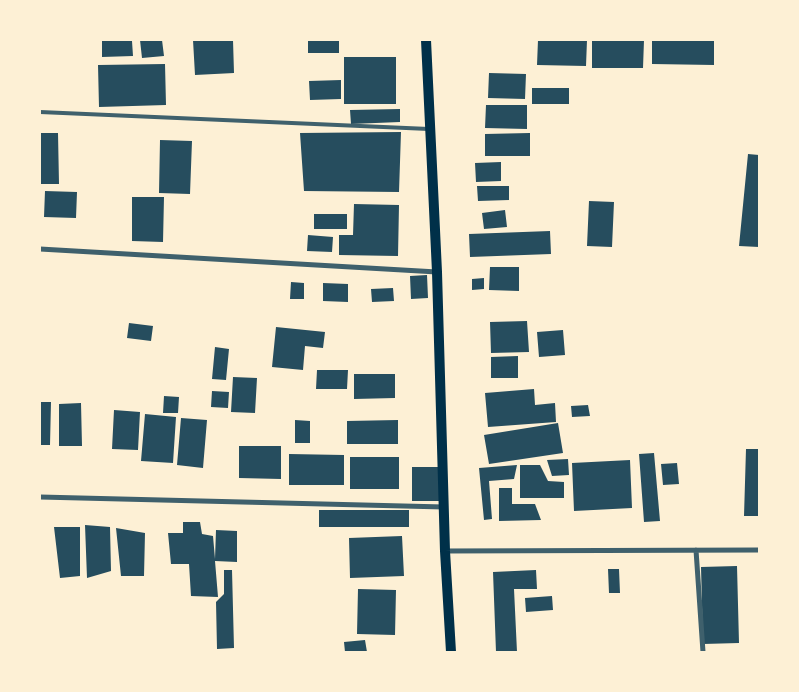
<!DOCTYPE html>
<html>
<head>
<meta charset="utf-8">
<style>
	body { margin:0 }
	#map { position:relative; width:799px; height:692px; overflow:hidden; background:#fdf0d5; font-family:"Alegreya Sans",sans-serif }
	canvas { display:block }
	.frame { position:absolute; inset:0; border:41px solid #fdf0d5; pointer-events:none }
</style>
</head>
<body>
<div id="map">
<canvas width="799" height="692"></canvas>
<div class="frame"></div>
</div>
<script>
const c = document.querySelector('canvas').getContext('2d');
c.lineJoin = 'round';
function paint(path, color) { c.fillStyle = color; c.fill(path, 'evenodd'); }
const toPath = rows => new Path2D(rows.map(r => 'M' + r).join(''));
function strokePath(path, color, width, dash) { c.strokeStyle = color; c.lineWidth = width; c.lineCap = dash ? 'butt' : 'round'; c.setLineDash(dash || []); c.stroke(path); }
paint(toPath([
	[140,40,162,40,164,56,142,58],
	[193,40,233,40,234,73,195,75],
	[308,40,339,40,339,53,308,53],
	[538,40,587,40,586,66,537,65],
	[592,40,644,40,643,68,592,68],
	[652,40,714,40,714,65,652,64],
	[102,41,132,41,133,56,102,57],
	[344,57,396,57,396,104,344,104],
	[165,64,166,105,99,107,98,65],
	[489,73,526,74,525,99,488,98],
	[341,80,341,99,310,100,309,81],
	[532,88,569,88,569,104,532,104],
	[486,105,527,105,527,129,485,128],
	[400,109,400,122,351,124,350,110],
	[401,132,399,192,304,191,300,133],
	[40,133,58,133,59,184,40,184],
	[530,133,530,156,485,156,485,134],
	[160,140,192,141,190,194,159,193],
	[748,154,759,155,759,247,739,246],
	[501,162,501,181,476,182,475,163],
	[477,186,509,186,509,200,478,201],
	[45,191,77,192,76,218,44,217],
	[132,197,164,197,163,242,132,241],
	[589,201,614,202,612,247,587,246],
	[354,204,399,205,398,256,339,255,339,235,353,235],
	[505,210,507,227,484,229,482,213],
	[314,214,347,214,347,229,314,229],
	[550,231,551,254,470,257,469,234],
	[308,235,333,237,332,252,307,251],
	[490,267,519,267,519,291,489,290],
	[427,275,428,298,411,299,410,276],
	[484,278,484,289,472,290,472,279],
	[291,282,304,283,304,299,290,299],
	[323,283,348,284,348,302,323,301],
	[393,288,394,301,372,302,371,289],
	[527,321,529,352,491,353,490,322],
	[129,323,153,326,151,341,127,338],
	[276,327,325,332,323,348,305,346,303,370,272,367],
	[563,330,565,355,539,357,537,332],
	[215,347,229,349,226,380,212,379],
	[518,356,518,378,491,378,491,357],
	[317,370,348,370,347,389,316,389],
	[354,374,395,374,395,398,354,399],
	[233,377,257,378,255,413,231,412],
	[534,389,535,405,555,403,556,422,488,427,485,393],
	[212,391,229,392,228,408,211,407],
	[164,396,179,397,178,413,163,413],
	[40,402,51,402,50,445,40,445],
	[81,403,82,446,59,446,59,404],
	[588,405,590,416,572,417,571,406],
	[114,410,140,412,138,450,112,449],
	[145,414,176,417,173,463,141,461],
	[181,418,207,420,203,468,177,465],
	[295,420,310,421,310,443,295,443],
	[398,420,398,444,347,444,347,421],
	[558,423,563,453,489,464,484,435],
	[239,446,281,446,281,479,239,478],
	[746,449,759,449,759,516,744,516],
	[654,453,660,521,644,522,639,454],
	[289,454,344,455,344,485,289,485],
	[350,457,399,457,399,489,350,489],
	[568,459,569,475,552,476,547,460],
	[630,460,632,508,574,511,572,463],
	[677,463,679,484,663,485,661,464],
	[517,465,514,479,489,481,492,519,484,520,479,468],
	[520,465,540,465,548,481,564,482,564,498,520,498],
	[412,467,439,467,439,501,412,501],
	[499,488,512,488,512,504,535,504,541,520,499,521],
	[319,510,409,510,409,527,319,527],
	[183,522,200,522,202,534,213,536,215,559,216,530,237,531,237,562,215,561,218,597,191,596,189,564,171,564,168,533,183,533],
	[85,525,110,527,111,571,87,578],
	[54,527,80,527,80,576,60,578],
	[116,528,145,533,144,576,121,576],
	[402,536,404,576,350,578,349,538],
	[737,566,739,643,703,644,701,567],
	[608,569,619,569,620,593,609,593],
	[224,570,232,570,234,648,217,649,216,602,224,594],
	[536,570,537,589,514,589,517,652,496,652,493,572],
	[358,589,396,590,395,635,357,634],
	[552,596,553,610,526,612,525,598],
	[365,640,367,652,345,652,344,642]
]), '#264d5e');
strokePath(toPath([
	[40,112,429,129]
]), '#3f606c', 4);
strokePath(toPath([
	[40,249,437,272],
	[40,497,444,507],
	[696,550,703,652],
	[445,551,759,550]
]), '#3f606c', 5);
strokePath(toPath([
	[426,40,437,272,445,551,451,652]
]), '#003049', 10);
</script>
</body>
</html>
